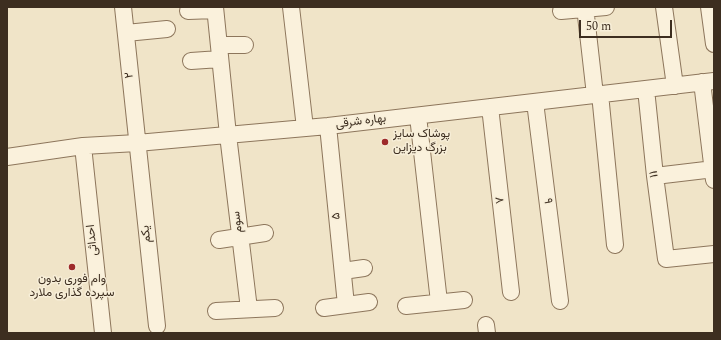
<!DOCTYPE html>
<html>
<head>
<meta charset="utf-8">
<style>
	body { margin:0 }
	#map { position:relative; width:721px; height:340px; overflow:hidden; background:#f0e4c8; font-family:Spectral,serif }
	canvas { display:block }
	.frame { position:absolute; inset:0; border:8px solid #3d2e20; pointer-events:none }
	.scale { position:absolute; left:579px; top:20px; width:93px; height:18px; box-sizing:border-box; border:2px solid #3d2e20; border-top:0; padding-left:5px; font-size:12px; line-height:14px; white-space:nowrap; color:#3d2e20; -webkit-text-stroke:3px #f7eed8; paint-order:stroke }
</style>
</head>
<body>
<div id="map">
<canvas width="721" height="340"></canvas>
<div class="frame"></div>
<div class="scale">50 m</div>
</div>
<script>
const c = document.querySelector('canvas').getContext('2d');
c.lineJoin = 'round';
const toPath = rows => new Path2D(rows.map(r => 'M' + r).join(''));
function strokePath(path, color, width, dash) { c.strokeStyle = color; c.lineWidth = width; c.lineCap = dash ? 'butt' : 'round'; c.setLineDash(dash || []); c.stroke(path); }
function label(font, color, halo, rows, align = 'center') {
  c.font = font + ' Spectral,Vazirmatn,serif'; c.lineWidth = 3; c.setLineDash([]); c.textBaseline = 'middle'; c.strokeStyle = halo; c.fillStyle = color; for (const [text, x, y, turn = 0] of rows) {
    c.save(); c.translate(x, y); c.rotate((+turn || 0) * Math.PI / 180); c.textAlign = isNaN(turn) ? turn : align; if (halo) c.strokeText(text, 0, 0); c.fillText(text, 0, 0); c.restore();
  }
}
const minor = toPath([
	[123,7,157,326],
	[215,7,228,135,249,309],
	[291,7,305,128],
	[585,7,595,95],
	[664,7,675,86],
	[709,7,714,44],
	[188,11,215,10],
	[561,11,606,7],
	[126,33,167,29],
	[219,45,245,45],
	[191,61,220,59],
	[702,82,714,180],
	[646,89,655,176,666,259,714,254],
	[600,94,615,245],
	[535,102,560,301],
	[490,107,511,292],
	[418,116,439,302],
	[328,126,346,305],
	[83,146,103,333],
	[7,157,83,146,137,143,328,126,714,81],
	[655,176,714,169],
	[219,240,265,233],
	[343,271,364,268],
	[406,306,464,300],
	[324,308,369,302],
	[216,311,275,308],
	[486,325,487,333]
]);
strokePath(minor, '#8d765c', 18);
strokePath(minor, '#faf1dc', 16);
for (const [x, y, r, color] of [
	[385,142,4,"#9e2a2b"],
	[72,267,4,"#9e2a2b"]
]) { const dot = new Path2D(); dot.arc(x, y, r, 0, 2 * Math.PI); c.fillStyle = color; c.fill(dot); strokePath(dot, '#f7eed8', 1.5); }
label('12px', '#3d2e20', '#f7eed8', [
	["۲",130,75,-96],
	["بهاره شرقی",361,122,-7],
	["۱۱",655,174,-97],
	["۷",501,200,-97],
	["۹",547,201,83],
	["۵",337,216,-96],
	["سوم",238,222,-97],
	["یکم",147,234,-96],
	["احداثی",93,240,-96]
]);
label('12px', '#3d2e20', '#f7eed8', [
	["پوشاک سایز",393,135],
	["بزرگ دیزاین",393,149],
	["وام فوری بدون",72,280,"center"],
	["سپرده گذاری ملارد",72,294,"center"]
], 'left');
</script>
</body>
</html>
